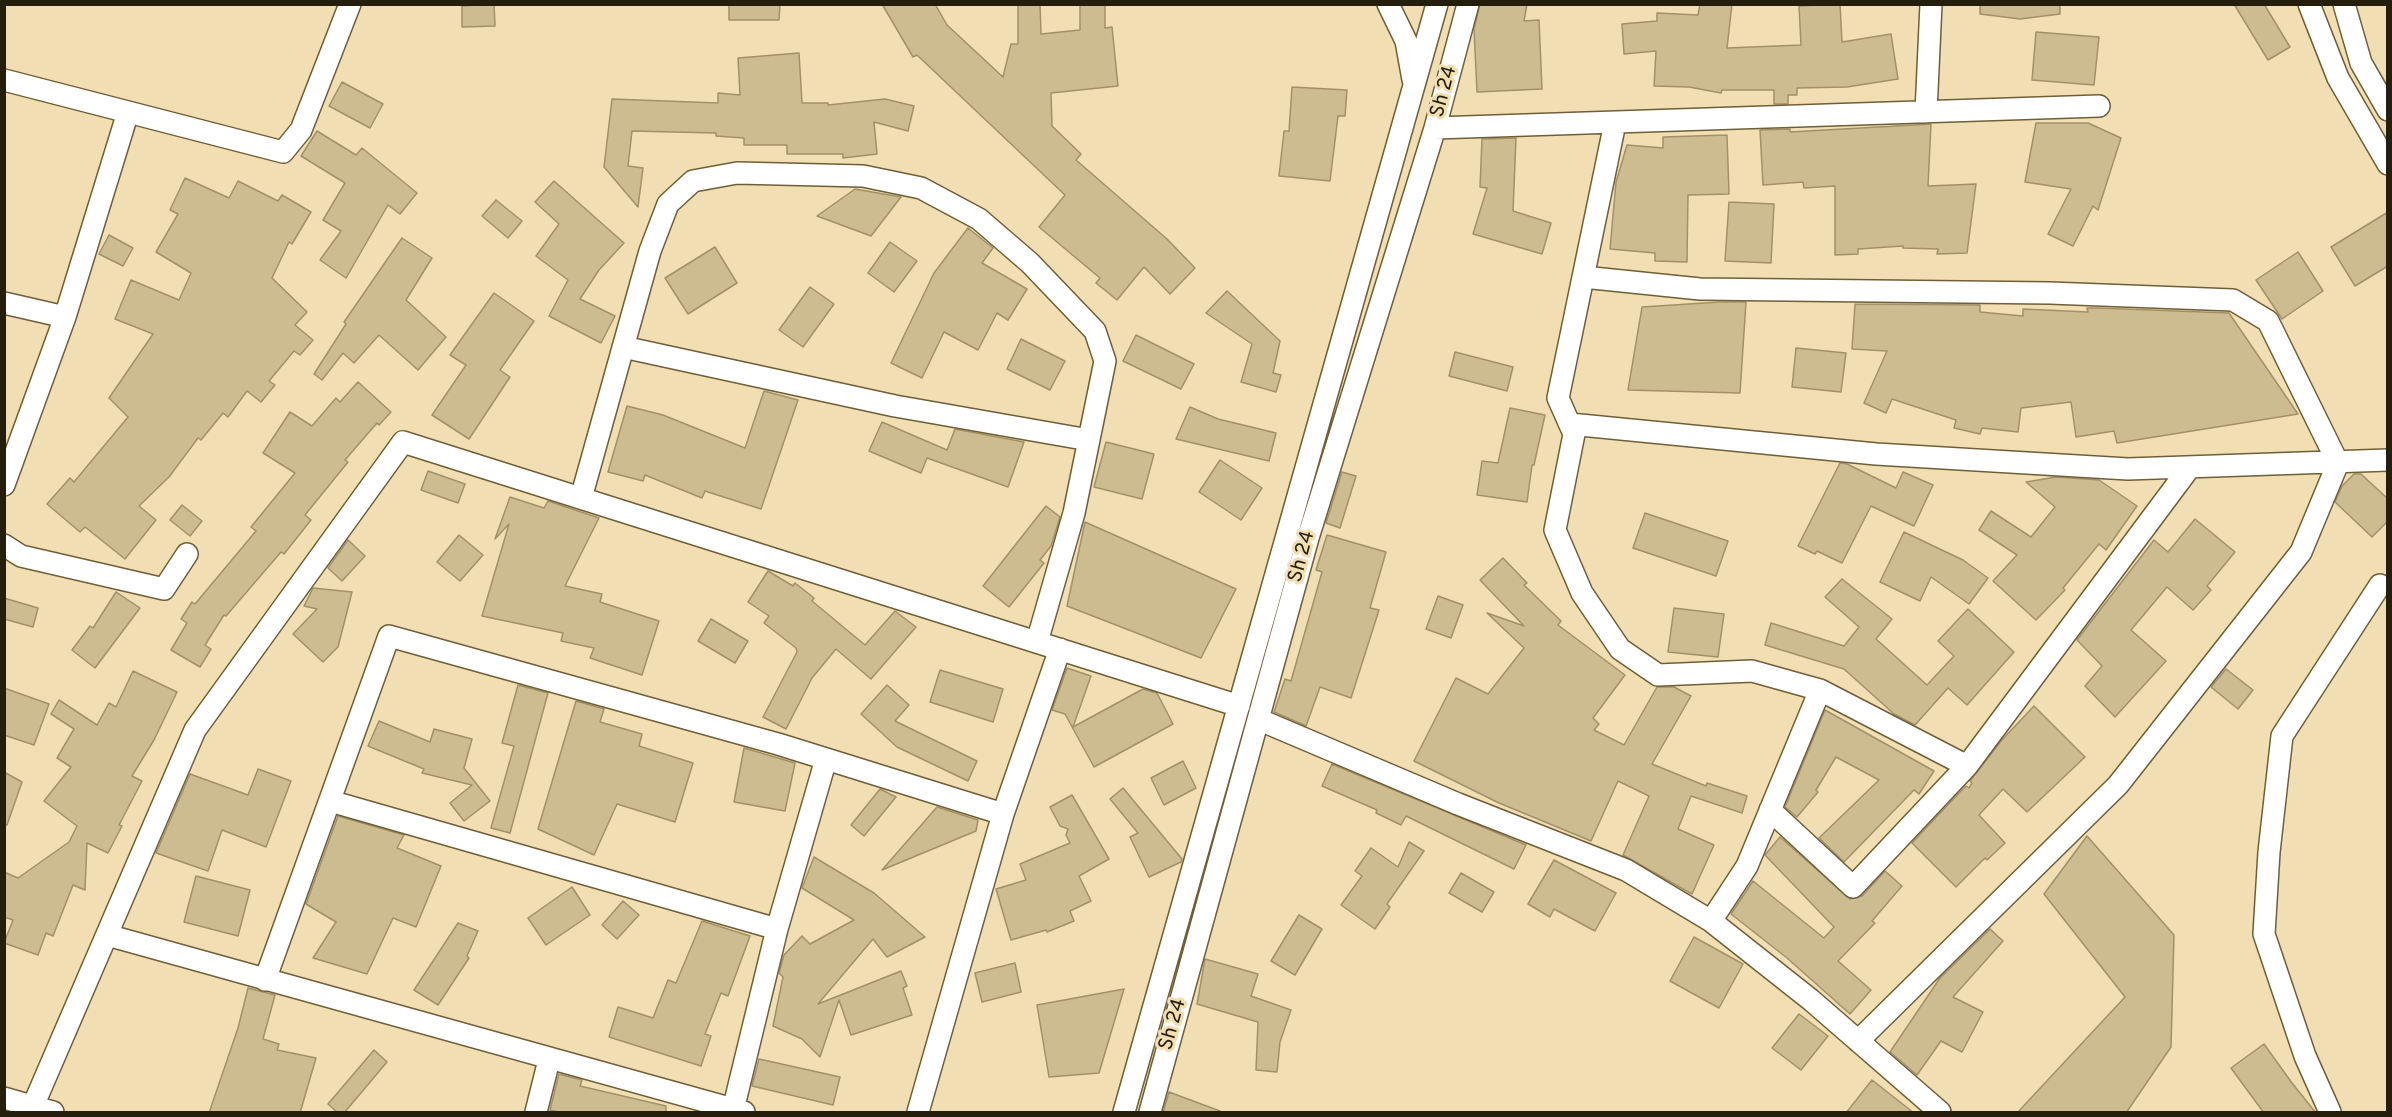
<!DOCTYPE html>
<html>
<head>
<meta charset="utf-8">
<style>
	body { margin:0 }
	#map { position:relative; width:2392px; height:1117px; overflow:hidden; background:#f1dfb3; font-family:Overpass,sans-serif }
	canvas { display:block }
	.frame { position:absolute; inset:0; border:6px solid #251e0d; pointer-events:none }
</style>
</head>
<body>
<div id="map">
<canvas width="2392" height="1117"></canvas>
<div class="frame"></div>
</div>
<script>
const c = document.querySelector('canvas').getContext('2d');
c.lineJoin = 'round';
function paint(path, color) { c.fillStyle = color; c.fill(path, 'evenodd'); }
const toPath = rows => new Path2D(rows.map(r => 'M' + r).join(''));
function strokePath(path, color, width, dash) { c.strokeStyle = color; c.lineWidth = width; c.lineCap = dash ? 'butt' : 'round'; c.setLineDash(dash || []); c.stroke(path); }
function label(font, color, halo, rows, align = 'center') {
  c.font = font + ' Overpass,sans-serif'; c.lineWidth = 6; c.setLineDash([]); c.textBaseline = 'middle'; c.strokeStyle = halo; c.fillStyle = color; for (const [text, x, y, turn = 0] of rows) {
    c.save(); c.translate(x, y); c.rotate((+turn || 0) * Math.PI / 180); c.textAlign = isNaN(turn) ? turn : align; if (halo) c.strokeText(text, 0, 0); c.fillText(text, 0, 0); c.restore();
  }
}
const building = toPath([
	[494,4,495,26,462,27,462,6,494,4],
	[729,4,780,4,779,20,729,20,729,4],
	[882,4,935,4,947,25,1003,77,1011,44,1018,44,1018,4,1040,4,1041,34,1080,30,1080,4,1105,4,1105,28,1112,27,1118,86,1051,93,1052,126,1081,154,1076,160,1167,239,1195,268,1170,294,1144,267,1117,300,1096,283,1100,278,1039,227,1065,195,917,55,913,57,882,4],
	[1480,4,1527,4,1524,21,1539,20,1542,89,1477,92,1474,29,1480,4],
	[1700,4,1732,4,1727,48,1801,45,1799,6,1840,4,1842,42,1891,34,1898,79,1847,87,1797,88,1797,95,1788,95,1788,104,1774,104,1774,90,1722,90,1721,93,1689,87,1654,86,1656,51,1624,54,1622,24,1657,21,1657,13,1698,15,1700,4],
	[1980,4,2060,4,2060,14,2020,19,1980,14,1980,4],
	[2234,4,2264,4,2290,47,2268,60,2234,4],
	[2036,32,2099,37,2094,85,2032,80,2036,32],
	[799,53,802,103,828,103,828,105,885,99,914,106,908,131,874,122,877,154,843,158,843,154,787,154,787,145,744,145,744,138,716,136,716,133,632,131,628,166,643,168,638,207,604,167,612,99,718,103,718,93,740,95,738,58,799,53],
	[342,82,383,104,370,128,329,106,342,82],
	[1292,87,1347,90,1345,116,1338,116,1330,181,1279,176,1284,131,1289,131,1292,87],
	[2036,123,2088,123,2121,138,2098,210,2093,206,2073,246,2048,234,2071,189,2025,182,2036,123],
	[1931,124,1928,186,1976,184,1967,253,1937,254,1938,249,1903,248,1903,246,1858,249,1858,254,1835,255,1835,186,1804,188,1803,182,1763,185,1760,130,1790,129,1790,132,1931,124],
	[317,131,356,155,362,148,417,193,400,214,388,205,346,278,320,260,341,231,323,220,345,183,301,156,317,131],
	[1727,135,1729,194,1688,195,1687,262,1655,261,1655,253,1610,249,1616,182,1627,145,1663,148,1663,137,1727,135],
	[1516,138,1513,211,1551,223,1542,254,1473,234,1487,188,1480,187,1482,139,1516,138],
	[185,178,229,198,238,181,278,201,282,195,311,212,292,244,289,242,272,278,307,312,295,325,313,340,300,355,294,351,269,381,275,385,261,402,247,391,228,417,223,413,201,440,198,438,169,477,139,506,156,520,125,559,85,527,80,532,47,504,70,478,74,482,128,417,109,398,153,334,115,319,131,280,179,300,191,273,156,252,178,214,170,210,185,178],
	[554,181,624,243,599,270,580,299,615,316,601,343,549,316,568,280,536,256,559,224,535,202,554,181],
	[855,189,901,197,871,236,817,216,855,189],
	[496,200,522,221,508,238,482,216,496,200],
	[1729,202,1774,204,1771,263,1725,261,1729,202],
	[2388,212,2388,266,2355,286,2331,247,2388,212],
	[968,228,993,248,982,263,1027,289,1008,320,997,313,978,350,944,332,922,378,891,363,934,273,968,228],
	[109,235,133,248,123,266,99,254,109,235],
	[402,238,432,258,406,300,446,337,418,370,379,335,354,363,343,353,322,380,314,374,346,324,344,322,402,238],
	[890,242,917,261,894,292,868,273,890,242],
	[715,247,737,283,688,314,665,278,715,247],
	[2298,252,2323,291,2282,319,2256,280,2298,252],
	[810,287,834,304,803,347,779,330,810,287],
	[1227,291,1280,341,1273,373,1281,375,1276,392,1241,382,1252,344,1206,313,1227,291],
	[494,293,534,321,500,370,510,377,469,439,432,415,466,365,450,355,494,293],
	[1720,302,1746,302,1740,393,1628,390,1642,307,1720,302],
	[1855,304,1980,305,1980,312,2023,316,2023,309,2088,312,2087,308,2098,308,2229,313,2298,414,2117,443,2114,431,2076,437,2071,402,2021,408,2018,432,1982,428,1980,434,1954,428,1956,420,1892,399,1886,413,1864,403,1887,351,1852,349,1855,304],
	[1136,335,1194,364,1181,389,1123,361,1136,335],
	[1021,339,1065,361,1050,390,1007,369,1021,339],
	[1796,348,1846,353,1841,392,1792,387,1796,348],
	[1455,352,1513,367,1507,391,1449,376,1455,352],
	[358,382,391,412,379,425,377,423,345,460,348,462,305,515,311,520,284,554,281,552,226,616,224,615,205,645,211,649,200,667,171,650,187,623,181,619,192,602,195,604,256,531,251,527,295,473,263,453,290,412,312,426,336,398,340,402,358,382],
	[764,391,798,400,761,509,705,491,702,498,645,475,643,481,608,472,627,406,663,415,745,448,764,391],
	[1190,407,1218,419,1276,433,1269,461,1176,439,1190,407],
	[1510,408,1545,415,1534,465,1532,465,1527,502,1477,495,1482,461,1498,463,1510,408],
	[882,422,947,450,955,429,1024,442,1008,487,927,458,921,473,869,451,882,422],
	[1106,442,1154,454,1142,499,1094,487,1106,442],
	[1220,460,1262,488,1241,520,1199,492,1220,460],
	[1840,463,1847,464,1896,488,1903,472,1933,485,1914,526,1871,506,1842,563,1817,551,1815,554,1798,546,1840,463],
	[428,471,465,484,458,503,421,490,428,471],
	[1342,472,1356,476,1340,528,1326,523,1342,472],
	[2354,474,2361,474,2388,499,2388,521,2372,537,2335,502,2342,486,2354,474],
	[2056,477,2099,480,2137,506,2106,550,2099,544,2063,588,2065,590,2036,620,1993,581,2017,555,1979,530,1991,511,2031,537,2055,507,2026,482,2056,477],
	[510,497,544,508,548,501,599,518,565,586,602,594,600,602,659,621,642,675,590,658,594,648,561,641,563,633,482,616,509,524,495,539,510,497],
	[182,505,202,521,190,536,170,520,182,505],
	[1046,506,1060,517,1051,546,1040,560,1044,563,1009,607,983,586,1046,506],
	[1645,513,1728,541,1716,576,1633,548,1645,513],
	[2195,519,2235,552,2207,586,2211,590,2193,610,2167,587,2131,630,2166,661,2115,717,2085,686,2102,666,2077,640,2154,540,2168,552,2195,519],
	[1085,522,1236,589,1201,658,1067,606,1085,522],
	[1904,532,1963,560,1988,578,1969,604,1931,577,1920,601,1880,582,1904,532],
	[459,535,483,555,460,581,437,562,459,535],
	[1327,535,1386,552,1370,608,1379,610,1351,698,1320,687,1306,726,1274,712,1285,679,1291,681,1322,572,1316,570,1327,535],
	[348,540,365,556,342,581,328,568,348,540],
	[1503,558,1527,583,1524,585,1561,621,1558,625,1625,675,1593,718,1599,724,1594,730,1624,745,1657,687,1674,687,1691,696,1652,764,1706,786,1707,783,1747,796,1742,813,1691,796,1678,829,1714,845,1692,894,1623,855,1649,796,1618,781,1591,841,1499,803,1414,761,1456,678,1488,694,1524,648,1487,613,1524,626,1480,580,1503,558],
	[768,571,793,586,795,583,814,598,812,601,865,645,895,611,916,627,871,679,836,649,812,678,786,729,763,717,797,652,796,648,764,623,769,616,748,602,768,571],
	[1842,579,1892,619,1876,639,1927,685,1954,656,1938,641,1968,609,2014,652,1967,705,1948,688,1915,725,1894,714,1844,669,1765,645,1771,623,1844,646,1859,627,1825,597,1842,579],
	[313,588,352,592,338,647,323,662,293,634,317,609,304,606,313,588],
	[116,592,140,608,95,668,72,650,90,626,93,628,116,592],
	[1438,596,1463,605,1451,638,1426,629,1438,596],
	[4,598,38,608,33,627,4,619,4,598],
	[1674,608,1724,614,1718,657,1668,652,1674,608],
	[711,619,748,641,735,663,698,641,711,619],
	[1067,668,1091,676,1073,727,1143,689,1157,693,1173,724,1094,767,1065,714,1052,710,1067,668],
	[2226,669,2253,690,2238,709,2211,687,2226,669],
	[940,670,1003,689,993,722,930,702,940,670],
	[133,671,177,692,154,740,132,776,142,781,119,825,122,826,108,853,87,843,85,890,73,885,53,936,46,933,38,955,4,943,13,920,4,917,4,872,18,878,69,842,77,826,44,801,71,767,57,758,74,729,51,714,59,700,97,725,109,703,116,707,133,671],
	[518,685,548,693,510,833,491,828,514,746,502,743,518,685],
	[887,685,909,705,895,721,977,761,968,781,897,747,861,714,887,685],
	[4,688,49,704,34,745,4,735,4,688],
	[576,701,604,709,600,722,642,734,639,746,693,763,675,822,617,804,594,855,538,829,576,701],
	[2034,706,2085,757,2027,812,2003,789,1979,815,2005,843,1987,860,1985,858,1956,887,1912,843,1958,794,1966,786,1969,788,1972,783,1970,781,2001,741,2034,706],
	[1825,710,1934,771,1919,794,1914,790,1844,862,1819,838,1879,780,1836,757,1816,790,1818,792,1797,817,1785,807,1825,710],
	[379,721,430,742,434,729,472,739,464,768,490,801,464,821,450,803,472,785,422,773,424,769,368,746,379,721],
	[744,748,795,763,785,811,734,802,744,748],
	[1183,761,1196,788,1164,805,1151,778,1183,761],
	[1332,764,1526,845,1514,869,1406,816,1401,825,1376,813,1377,810,1322,786,1332,764],
	[258,769,291,781,266,847,222,830,208,871,156,853,190,774,248,795,258,769],
	[4,772,22,782,7,825,4,824,4,772],
	[1123,788,1182,859,1181,862,1149,877,1130,837,1138,833,1110,799,1123,788],
	[880,789,896,797,864,836,851,825,880,789],
	[1072,795,1109,859,1079,876,1091,901,1070,911,1074,921,1047,932,1046,930,1011,940,996,889,1026,880,1020,864,1070,843,1066,835,1068,829,1060,826,1050,807,1072,795],
	[937,807,978,820,976,831,882,870,937,807],
	[338,816,404,835,397,848,441,866,416,927,393,918,367,974,313,958,336,922,306,904,338,816],
	[2087,836,2174,935,2171,1047,2126,1113,2017,1113,2125,997,2044,894,2087,836],
	[1780,837,1850,899,1862,896,1885,871,1902,886,1872,921,1875,923,1838,961,1871,990,1850,1014,1787,958,1731,914,1753,881,1824,938,1834,927,1765,855,1780,837],
	[1409,842,1424,851,1387,904,1390,907,1375,929,1341,905,1362,876,1355,871,1371,848,1398,867,1409,842],
	[814,857,874,893,925,937,887,957,873,939,818,1004,901,971,907,986,903,988,912,1015,851,1035,839,1000,820,1057,802,1039,773,1026,783,977,779,973,784,955,802,936,810,944,854,920,802,888,814,857],
	[1554,860,1616,893,1595,931,1554,909,1550,917,1528,904,1554,860],
	[1461,873,1494,892,1482,912,1449,893,1461,873],
	[196,876,250,890,238,936,184,922,196,876],
	[572,887,590,915,546,945,528,918,572,887],
	[623,901,639,915,617,939,602,925,623,901],
	[1299,915,1322,929,1295,975,1271,961,1299,915],
	[702,921,750,936,728,996,721,993,705,1034,711,1036,701,1066,609,1037,618,1007,653,1018,668,980,676,983,702,921],
	[458,923,478,931,467,956,469,958,438,1005,414,990,458,923],
	[1990,929,2003,941,1953,997,1983,1012,1962,1052,1941,1041,1917,1075,1890,1052,1940,978,1990,929],
	[1694,937,1743,964,1719,1008,1670,981,1694,937],
	[1205,959,1258,974,1251,996,1291,1010,1280,1042,1277,1072,1256,1070,1258,1022,1197,1004,1205,959],
	[1015,963,1021,992,982,1002,975,973,1015,963],
	[248,988,275,995,263,1039,279,1044,277,1050,316,1058,300,1113,209,1113,238,1028,248,988],
	[1124,989,1099,1073,1049,1077,1037,1005,1124,989],
	[1799,1014,1828,1036,1801,1070,1772,1048,1799,1014],
	[2264,1044,2292,1083,2316,1113,2264,1113,2231,1068,2264,1044],
	[374,1050,387,1062,344,1113,338,1113,328,1104,374,1050],
	[759,1059,840,1077,833,1105,752,1086,759,1059],
	[559,1074,582,1080,580,1086,666,1106,666,1113,563,1113,550,1110,559,1074],
	[1872,1080,1914,1113,1846,1113,1872,1080],
	[1169,1092,1220,1111,1220,1113,1163,1113,1169,1092]
]);
paint(building, '#cebc91');
strokePath(building, '#a29167', 1.5);
const minor = toPath([
	[1388,4,1406,41,1413,80],
	[2309,4,2338,78,2388,164],
	[2344,4,2361,63,2388,110],
	[4,80,283,152,301,130,350,4],
	[1926,112,1931,4],
	[1615,123,1558,398,1574,434,1555,530,1582,593,1620,649,1658,675,1752,671,1820,690,1747,866,1711,921],
	[1435,128,2099,106],
	[1583,277,1700,289,2050,293,2233,300,2268,321,2338,463,2301,552,2118,785,1858,1041],
	[4,303,65,317,128,112],
	[623,347,895,406,1089,440],
	[1570,424,1876,454,2128,469,2388,460],
	[4,485,65,317],
	[581,498,650,251,668,204,693,181,737,173,863,176,921,188,979,219,1030,263,1095,331,1105,361,1074,513,1037,642],
	[4,545,21,556,164,589,187,554],
	[1820,690,1967,766,2190,467],
	[1260,720,1458,804,1626,870,1711,921,1811,1000,1940,1112],
	[330,801,777,929,826,759],
	[1770,810,1853,887,1967,766],
	[107,935,744,1112],
	[265,980,389,636,778,744,1003,814],
	[4,1098,53,1112],
	[33,1106,195,730,403,442,1239,706],
	[733,1110,777,929],
	[536,1112,549,1060],
	[918,1112,1003,814,1060,649],
	[1124,1112,1437,4],
	[1150,1112,1308,538,1435,128,1468,4],
	[2330,1112,2305,1056,2264,934,2269,852,2282,736,2380,585]
]);
strokePath(minor, '#6f5f37', 24);
strokePath(minor, '#fff', 21);
label('20px', '#251e0d', '#f1dfb3', [
	["Sh 24",1445,92,-75],
	["Sh 24",1303,557,-75],
	["Sh 24",1174,1025,-74]
]);
</script>
</body>
</html>
